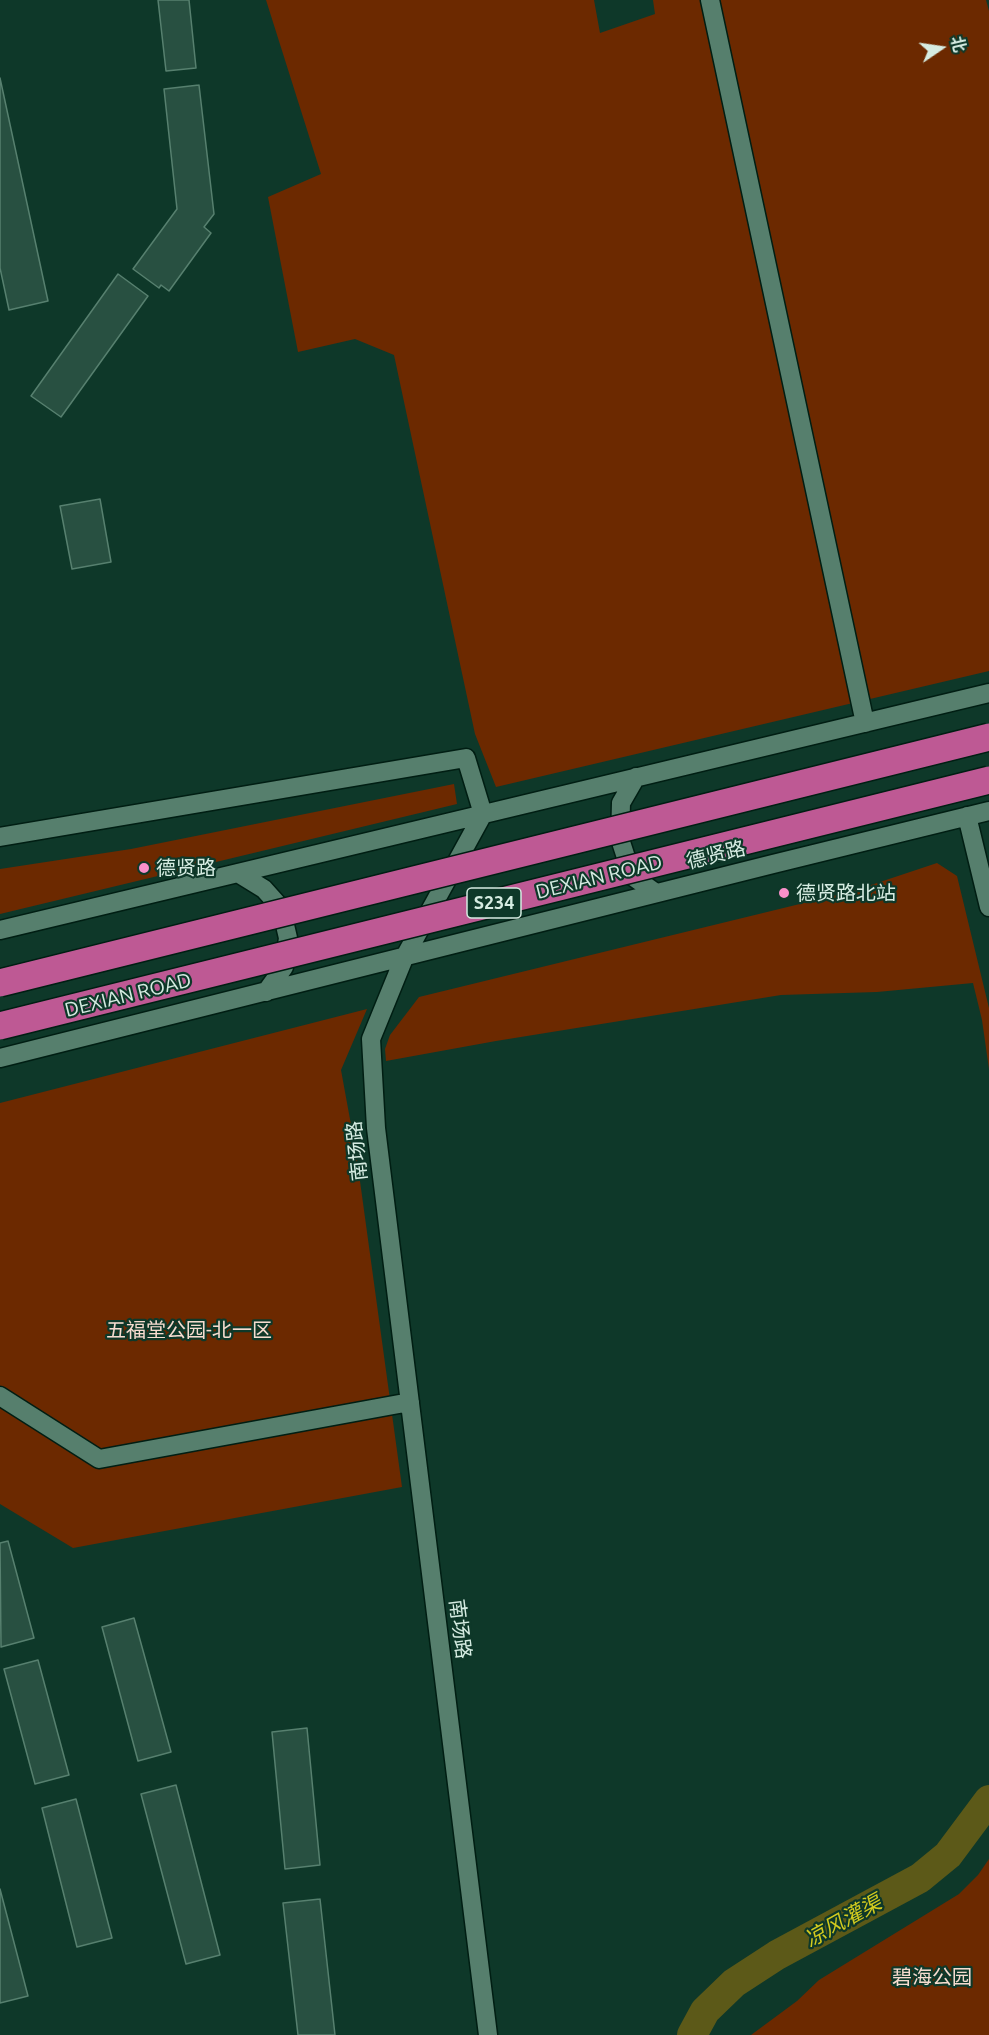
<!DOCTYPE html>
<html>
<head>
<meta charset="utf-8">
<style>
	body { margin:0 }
	#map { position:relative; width:989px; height:2035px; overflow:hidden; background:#0e3829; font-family:Ubuntu,"Noto Sans SC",sans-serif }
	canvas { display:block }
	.north { position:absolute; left:911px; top:18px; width:60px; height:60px; -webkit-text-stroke:4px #0e3829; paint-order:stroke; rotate:77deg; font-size:16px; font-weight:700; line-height:24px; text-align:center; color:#d6ece2 }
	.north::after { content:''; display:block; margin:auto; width:21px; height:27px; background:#d6ece2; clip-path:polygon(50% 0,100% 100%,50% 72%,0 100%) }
</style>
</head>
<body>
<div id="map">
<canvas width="989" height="2035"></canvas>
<div class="north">北</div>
</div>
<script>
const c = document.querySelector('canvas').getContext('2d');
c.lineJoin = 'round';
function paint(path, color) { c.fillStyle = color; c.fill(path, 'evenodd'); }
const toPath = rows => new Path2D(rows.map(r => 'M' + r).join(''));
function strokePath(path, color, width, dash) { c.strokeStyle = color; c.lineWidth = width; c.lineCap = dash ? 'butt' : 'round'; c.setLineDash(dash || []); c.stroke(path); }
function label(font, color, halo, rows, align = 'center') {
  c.font = font + ' Ubuntu,"Noto Sans SC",sans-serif'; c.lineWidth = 4.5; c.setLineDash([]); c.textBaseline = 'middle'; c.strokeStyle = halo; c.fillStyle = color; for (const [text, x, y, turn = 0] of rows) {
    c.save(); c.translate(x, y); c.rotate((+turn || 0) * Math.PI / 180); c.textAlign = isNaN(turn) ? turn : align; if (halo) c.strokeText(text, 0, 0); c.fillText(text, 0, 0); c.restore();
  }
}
paint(toPath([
	[266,0,594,0,600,33,655,14,653,0,986,0,989,11,989,671,496,787,475,734,394,355,355,339,298,352,268,197,321,174],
	[454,784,457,804,0,914,0,869,131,849],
	[937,863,957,876,989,1008,989,1069,982,1020,973,983,877,992,781,995,496,1041,386,1061,385,1049,390,1035,419,997,853,891],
	[367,1009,341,1070,356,1152,402,1487,73,1548,0,1504,0,1103],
	[989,1859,989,2035,751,2035,797,2001,819,1980,959,1894,978,1875]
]), '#6c2900');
strokePath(toPath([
	[692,2035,705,2011,734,1983,777,1955,920,1878,948,1855,989,1800]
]), '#5c5918', 30);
const building = toPath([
	[158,0,189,0,196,68,166,71,158,0],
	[0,78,48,301,9,310,0,268,0,78],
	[199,85,214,214,204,227,211,233,169,291,161,285,159,288,133,269,177,209,164,89,199,85],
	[118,274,148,296,61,417,31,396,118,274],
	[100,499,111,562,72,569,60,506,100,499],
	[8,1541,34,1638,1,1647,0,1543,8,1541],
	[134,1618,171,1752,138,1761,102,1627,134,1618],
	[38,1660,69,1775,35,1784,4,1669,38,1660],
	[307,1728,320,1865,285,1869,272,1732,307,1728],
	[176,1785,220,1955,186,1964,141,1794,176,1785],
	[76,1799,112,1938,77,1947,42,1808,76,1799],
	[0,1889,28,1996,0,2003,0,1889],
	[320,1899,335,2035,298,2035,283,1903,320,1899]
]);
paint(building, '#285041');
strokePath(building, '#57806f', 1.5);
const minor = toPath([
	[710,0,865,723],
	[636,777,621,803,620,839,632,876,656,893],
	[967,816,989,907],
	[0,837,466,758,483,814,404,958,371,1039,376,1128,488,2035],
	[238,873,264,889,281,908,288,938,284,967,266,992],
	[0,930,989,693],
	[0,1058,773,864,989,811],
	[0,1396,99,1459,410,1402]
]);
strokePath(minor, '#001e13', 21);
strokePath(minor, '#567f6d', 18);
const highwayBridge = toPath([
	[0,983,989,737],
	[0,1026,989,780]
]);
strokePath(highwayBridge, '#001e13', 30, []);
strokePath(highwayBridge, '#be5994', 27);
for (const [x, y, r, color] of [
	[144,868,6,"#f990ca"],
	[784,893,6,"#f990ca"]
]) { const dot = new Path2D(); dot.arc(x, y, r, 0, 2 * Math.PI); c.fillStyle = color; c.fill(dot); strokePath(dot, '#0e3829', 2); }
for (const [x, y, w] of [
	[494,903,54]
]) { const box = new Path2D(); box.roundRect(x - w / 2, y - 15, w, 30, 4.5); c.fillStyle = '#0e3829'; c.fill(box); strokePath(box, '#d6ece2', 1.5); }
label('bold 18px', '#d6ece2', null, [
	["S234",494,903]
]);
label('20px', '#d6ece2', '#0e3829', [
	["德贤路",716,855,-14],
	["DEXIAN ROAD",599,877,-14],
	["DEXIAN ROAD",128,995,-14],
	["南场路",357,1151,-96],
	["南场路",460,1629,83]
]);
label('20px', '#d6ece2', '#0e3829', [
	["德贤路",156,868],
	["德贤路北站",796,893]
], 'left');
label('20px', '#f6dccf', '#0e3829', [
	["五福堂公园-北一区",189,1330],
	["碧海公园",932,1977]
]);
label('italic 21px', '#d3cb1f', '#0e3829', [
	["凉风灌渠",843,1921,-29]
]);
</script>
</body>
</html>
